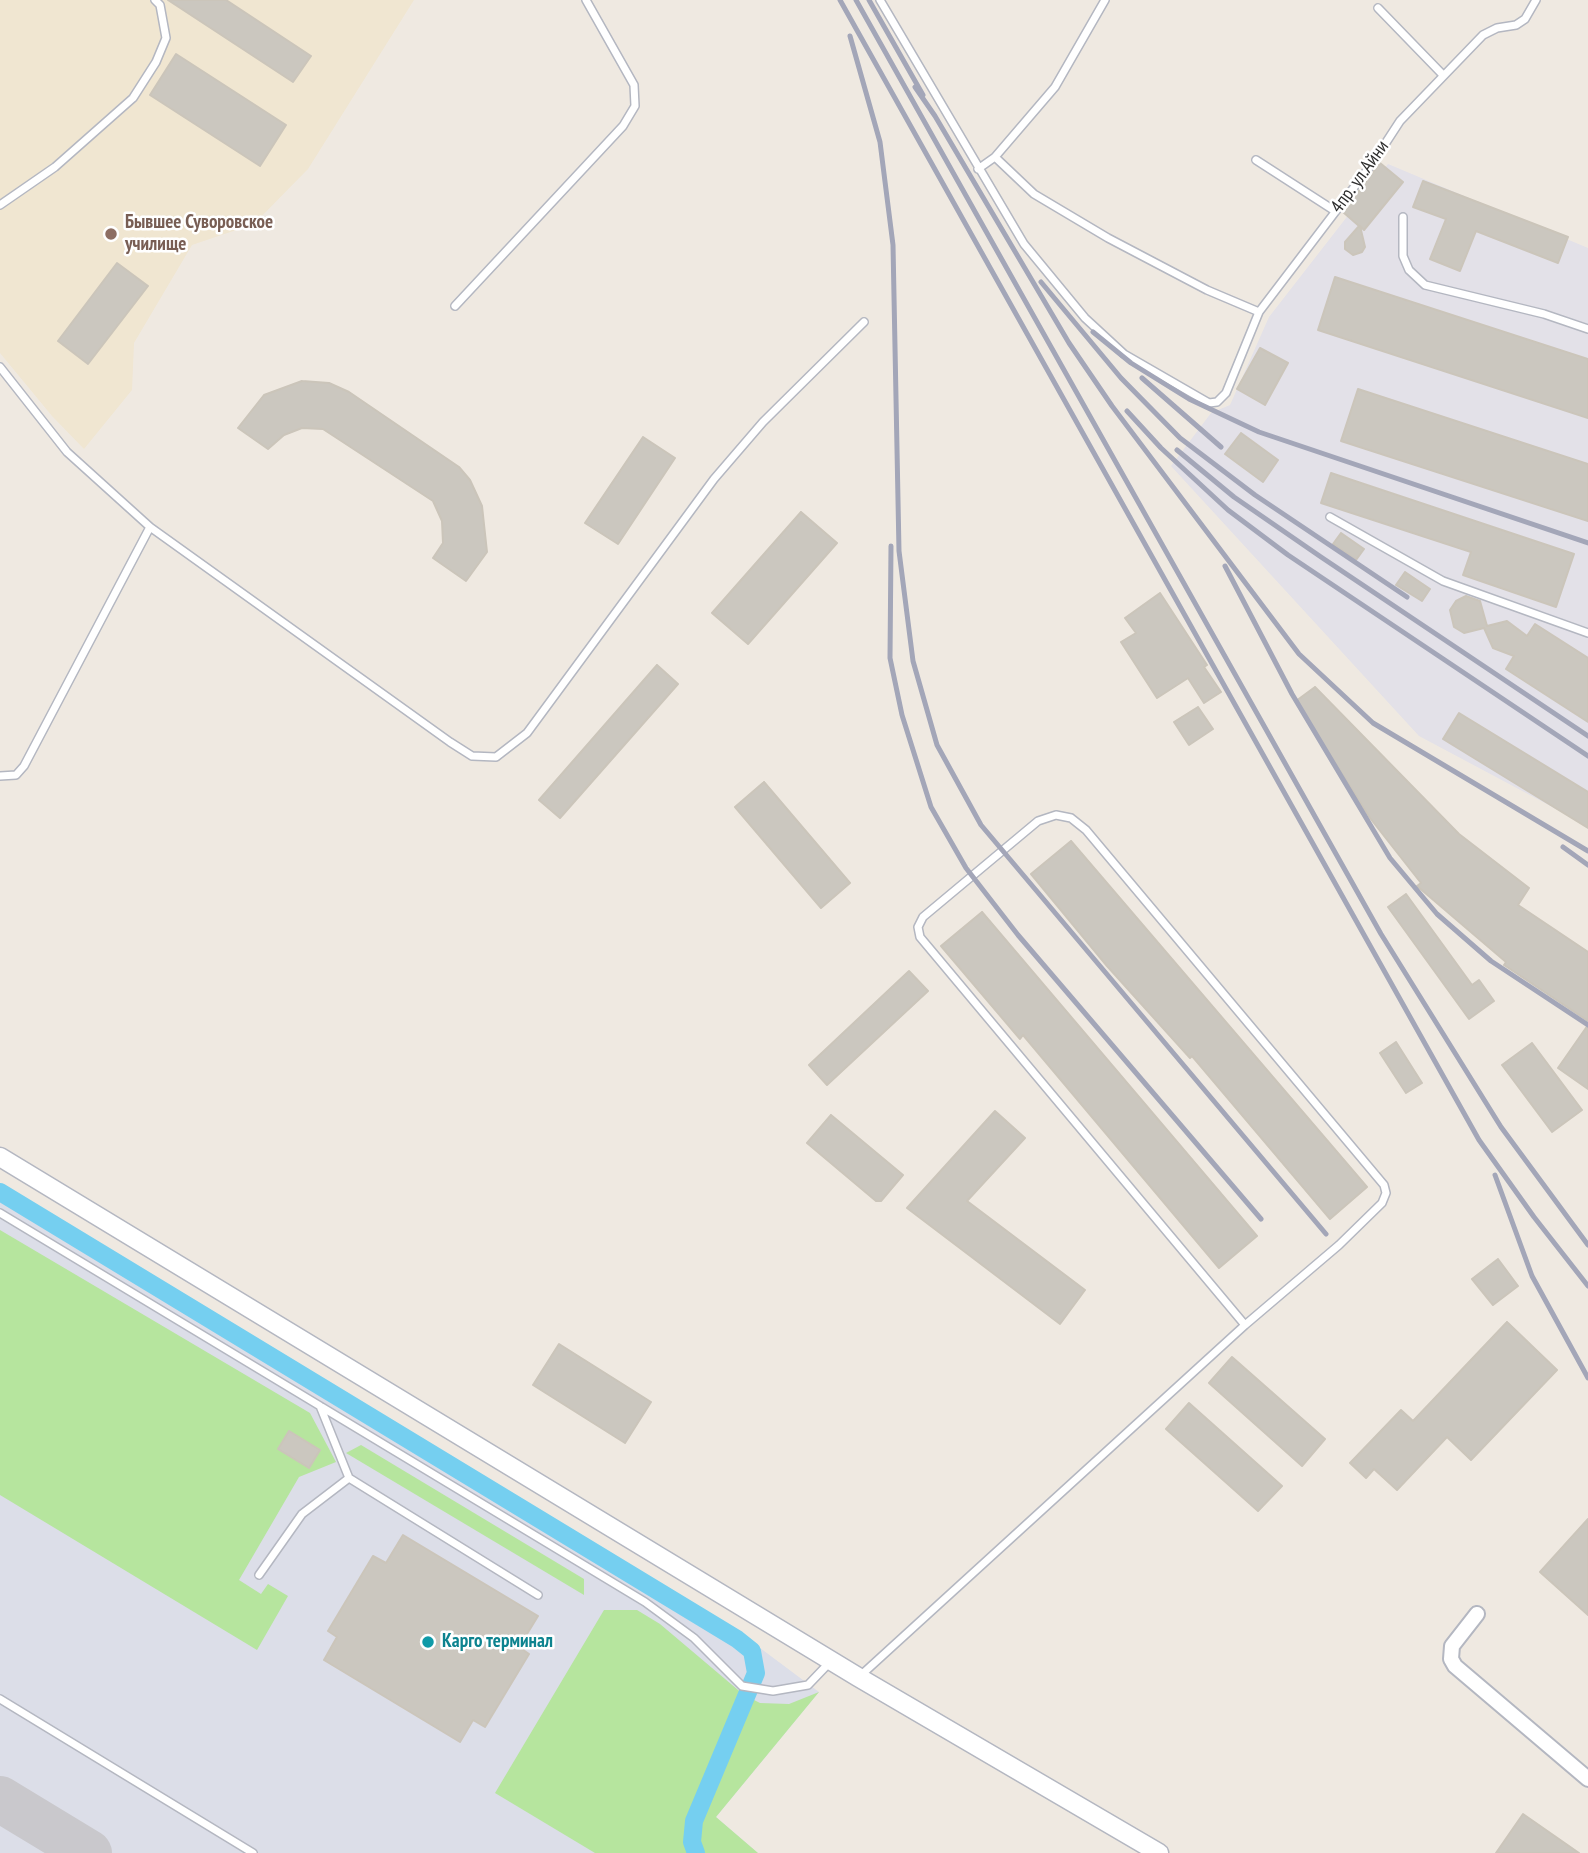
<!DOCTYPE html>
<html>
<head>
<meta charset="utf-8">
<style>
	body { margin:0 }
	canvas { display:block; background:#efe9e1 }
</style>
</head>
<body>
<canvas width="1588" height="1853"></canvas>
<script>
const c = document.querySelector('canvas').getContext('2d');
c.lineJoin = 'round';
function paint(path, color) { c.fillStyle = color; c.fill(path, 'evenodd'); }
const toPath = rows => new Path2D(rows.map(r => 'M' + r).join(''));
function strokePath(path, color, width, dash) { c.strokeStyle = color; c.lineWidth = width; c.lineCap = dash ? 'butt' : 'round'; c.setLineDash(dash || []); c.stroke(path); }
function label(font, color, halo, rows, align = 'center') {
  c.font = font + ' "PT Sans Narrow",sans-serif'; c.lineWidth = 5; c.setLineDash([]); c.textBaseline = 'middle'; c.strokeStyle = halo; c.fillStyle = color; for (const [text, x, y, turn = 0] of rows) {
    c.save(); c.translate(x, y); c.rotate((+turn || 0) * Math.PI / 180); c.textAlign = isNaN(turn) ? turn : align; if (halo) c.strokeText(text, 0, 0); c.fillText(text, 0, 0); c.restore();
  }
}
paint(toPath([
	[1388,164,1588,248,1588,826,1419,736,1171,466,1211,413,1230,405,1269,317]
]), '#e3e1e8');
paint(toPath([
	[0,0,414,0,308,169,254,224,192,245,134,343,132,390,84,449,52,416,0,353]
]), '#f0e6d1');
paint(toPath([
	[0,1196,736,1630,819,1692,716,1817,758,1853,0,1853]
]), '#dcdee8');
paint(toPath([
	[0,1230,310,1413,336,1462,299,1477,239,1580,261,1594,268,1584,288,1596,257,1650,0,1495],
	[361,1445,584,1579,584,1595,346,1453],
	[604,1610,637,1610,660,1624,744,1695,760,1703,789,1704,819,1692,716,1817,758,1853,595,1853,495,1793]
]), '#b6e59e');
strokePath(toPath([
	[0,1192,737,1639,752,1651,756,1673,694,1821,692,1842,696,1853]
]), '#75cff0', 18);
strokePath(toPath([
	[0,1799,89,1853]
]), '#c9c8cc', 46);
const building = toPath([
	[168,0,226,0,311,56,293,82,168,0],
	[176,54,286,125,260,166,150,95,176,54],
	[1380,163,1403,182,1364,230,1360,226,1365,247,1362,252,1353,255,1345,249,1345,242,1359,226,1343,212,1380,163],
	[1423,181,1568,237,1558,263,1476,231,1460,271,1430,259,1446,219,1413,207,1423,181],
	[117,263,148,286,88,364,58,341,117,263],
	[1335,277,1588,359,1588,418,1318,330,1335,277],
	[1260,348,1288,363,1265,405,1237,389,1260,348],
	[302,381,329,383,349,392,459,467,470,480,482,506,487,552,466,581,433,558,443,543,442,521,433,501,323,429,302,428,284,435,268,449,238,428,264,395,302,381],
	[1358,389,1588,464,1588,521,1341,441,1358,389],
	[1241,433,1278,460,1263,482,1225,454,1241,433],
	[643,437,675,458,618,544,585,523,643,437],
	[1331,473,1574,554,1556,607,1463,575,1471,552,1321,503,1331,473],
	[801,512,837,543,748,644,712,613,801,512],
	[1341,533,1364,549,1356,560,1333,544,1341,533],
	[1405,572,1430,589,1422,601,1396,585,1405,572],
	[1160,593,1207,665,1204,667,1221,692,1204,703,1188,678,1157,698,1121,642,1136,633,1125,618,1160,593],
	[1466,596,1480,601,1487,626,1507,621,1527,636,1535,624,1588,658,1588,722,1506,669,1514,656,1493,648,1484,628,1464,633,1454,627,1450,610,1456,601,1466,596],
	[657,665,678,684,560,818,539,800,657,665],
	[1315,687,1459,834,1529,888,1518,905,1588,952,1588,1021,1504,965,1506,962,1417,886,1421,883,1370,818,1296,701,1315,687],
	[1198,707,1213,729,1189,745,1174,722,1198,707],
	[1459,713,1588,792,1588,828,1443,739,1459,713],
	[764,782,850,883,821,908,735,807,764,782],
	[1071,841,1367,1187,1330,1219,1192,1056,1190,1058,1107,966,1031,874,1071,841],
	[1406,894,1472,985,1479,980,1494,1001,1469,1019,1388,907,1406,894],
	[982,912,1257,1236,1219,1268,1023,1035,1020,1039,941,946,982,912],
	[909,971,928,991,827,1085,809,1065,909,971],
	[1588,1025,1588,1089,1558,1068,1588,1025],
	[1396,1042,1422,1083,1406,1093,1380,1053,1396,1042],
	[1532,1043,1582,1110,1552,1132,1502,1065,1532,1043],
	[995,1111,1025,1138,967,1201,1085,1290,1060,1324,907,1208,995,1111],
	[831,1115,903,1175,881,1201,876,1201,807,1143,831,1115],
	[1498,1259,1518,1286,1493,1305,1472,1279,1498,1259],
	[1507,1322,1557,1370,1471,1460,1447,1437,1397,1490,1374,1469,1366,1478,1350,1463,1401,1410,1413,1421,1507,1322],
	[559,1344,651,1402,625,1443,533,1385,559,1344],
	[1232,1357,1325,1439,1302,1466,1209,1383,1232,1357],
	[1189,1403,1282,1486,1258,1511,1166,1429,1189,1403],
	[289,1431,320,1450,309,1468,278,1449,289,1431],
	[1588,1519,1588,1615,1540,1572,1588,1519],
	[403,1535,538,1616,519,1647,529,1654,485,1727,473,1720,460,1742,324,1660,337,1637,328,1631,373,1556,386,1563,403,1535],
	[1523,1814,1579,1853,1496,1853,1523,1814]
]);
paint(building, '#cbc7bf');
strokePath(building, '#cbc5ba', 2);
const service = toPath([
	[880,0,1024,244,1085,318,1124,354,1209,403,1217,402,1226,393,1259,312,1374,161,1400,121,1483,35,1497,28,1516,25,1525,19,1536,0],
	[1378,8,1443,75],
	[995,157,1034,194,1108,238,1207,290,1259,312],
	[1256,160,1335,211],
	[978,169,995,157,1055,87,1105,0],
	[0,205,55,167,133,98,156,62,166,38,160,5,155,0],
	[1403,217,1403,256,1409,270,1425,285,1544,314,1588,329],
	[455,306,623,126,635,106,634,85,586,0],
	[0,367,67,452,150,527],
	[1330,517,1443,581,1588,633],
	[0,776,16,775,24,766,150,527,450,742,472,756,496,757,527,733,714,479,763,422,864,322],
	[0,1213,645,1602,694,1638,742,1686,773,1691,808,1685,831,1661],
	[320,1406,349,1478,538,1595],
	[259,1575,302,1514,349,1478],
	[859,1677,1245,1325,1339,1245,1382,1203,1386,1193,1384,1185,1086,830,1071,818,1056,815,1038,821,923,917,918,927,920,937,1245,1325],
	[0,1699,253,1853]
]);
const minor = toPath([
	[1477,1614,1452,1646,1451,1659,1455,1666,1588,1779]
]);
const tertiary = toPath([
	[0,1157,858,1677,1159,1853]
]);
strokePath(service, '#b4b7c1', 10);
strokePath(minor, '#b4b7c1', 18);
strokePath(tertiary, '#b4b7c1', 21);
strokePath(service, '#fff', 7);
strokePath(minor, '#fff', 14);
strokePath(tertiary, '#fff', 18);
strokePath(toPath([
	[840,0,1479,1140,1534,1217,1588,1286],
	[856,0,1381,934,1501,1127,1588,1245],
	[869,0,923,95],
	[850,36,880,142,893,245,899,551,913,661,937,745,981,825,1326,1234],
	[915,87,935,116,1069,343,1112,406,1299,654,1373,723,1588,851],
	[1041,282,1121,378,1180,438,1255,495,1407,597],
	[1093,332,1131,363,1189,399,1259,432,1588,543],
	[1142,378,1221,447],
	[1127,411,1161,448,1228,510,1288,555,1588,756],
	[1177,450,1234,497,1321,557,1588,736],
	[891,546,890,658,902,715,931,807,966,868,1018,935,1261,1219],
	[1225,566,1292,694,1390,858,1437,914,1491,961,1588,1025],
	[1563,847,1588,865],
	[1495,1175,1532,1276,1588,1378]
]), '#a3a6b8', 5);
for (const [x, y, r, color] of [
	[111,234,7,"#8d6e63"],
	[428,1642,7,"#0f9aa8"]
]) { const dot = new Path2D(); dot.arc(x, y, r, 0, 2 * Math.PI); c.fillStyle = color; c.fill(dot); strokePath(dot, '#fff', 2.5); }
label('19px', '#2e2e2e', '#fff', [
	["4пр. ул.Айни",1360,177,-54]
]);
label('bold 19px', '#785e54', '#fff', [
	["Бывшее Суворовское",125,223],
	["училище",125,245]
], 'left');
label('bold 19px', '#0d838f', '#fff', [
	["Карго терминал",442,1642]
], 'left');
</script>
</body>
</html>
